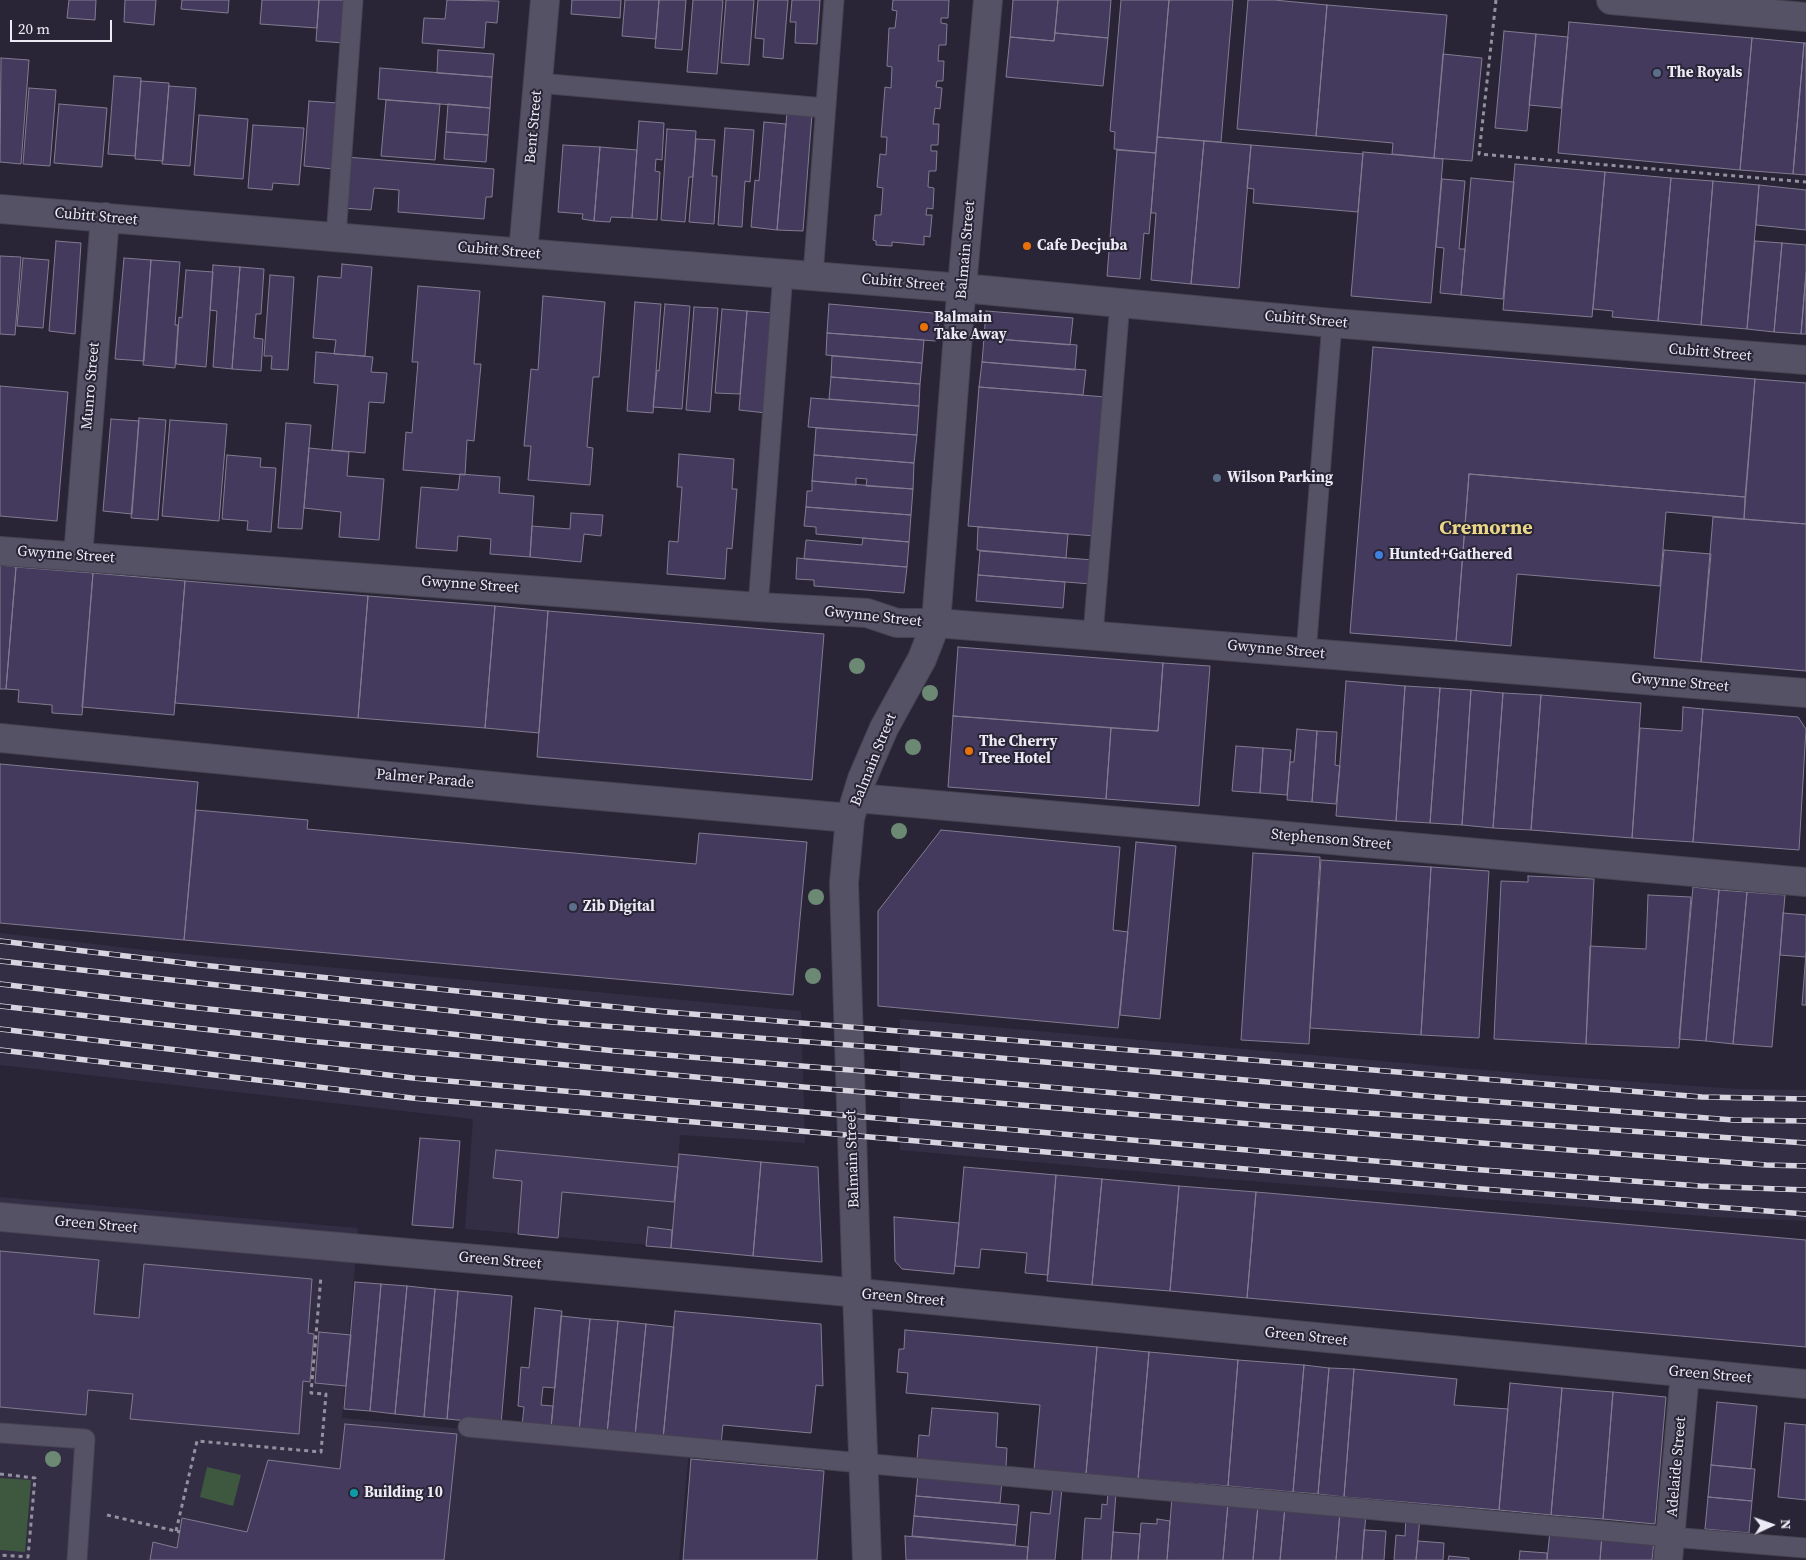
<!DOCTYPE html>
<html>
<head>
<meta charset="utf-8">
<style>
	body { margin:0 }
	#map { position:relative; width:1806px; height:1560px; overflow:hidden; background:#292536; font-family:"Source Serif 4",serif }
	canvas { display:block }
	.north { position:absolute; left:1746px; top:1500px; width:50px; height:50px; -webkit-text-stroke:4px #292536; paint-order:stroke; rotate:87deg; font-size:14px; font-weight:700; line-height:20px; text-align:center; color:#eceaf5 }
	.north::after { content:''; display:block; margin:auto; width:18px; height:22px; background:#eceaf5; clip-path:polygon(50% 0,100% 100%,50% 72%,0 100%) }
	.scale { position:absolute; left:10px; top:20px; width:102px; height:22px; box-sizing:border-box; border:2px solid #eceaf5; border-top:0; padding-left:6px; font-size:15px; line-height:18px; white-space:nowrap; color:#eceaf5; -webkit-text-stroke:4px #292536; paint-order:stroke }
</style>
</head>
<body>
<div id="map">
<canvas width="1806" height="1560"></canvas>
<div class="north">N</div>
<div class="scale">20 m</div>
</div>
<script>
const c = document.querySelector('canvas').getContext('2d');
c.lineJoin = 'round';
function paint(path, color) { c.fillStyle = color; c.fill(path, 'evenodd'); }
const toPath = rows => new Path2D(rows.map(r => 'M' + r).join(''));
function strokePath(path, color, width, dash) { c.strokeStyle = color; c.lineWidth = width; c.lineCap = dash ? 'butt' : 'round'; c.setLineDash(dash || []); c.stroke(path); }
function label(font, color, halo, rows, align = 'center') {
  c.font = font + ' "Source Serif 4",serif'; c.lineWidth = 4; c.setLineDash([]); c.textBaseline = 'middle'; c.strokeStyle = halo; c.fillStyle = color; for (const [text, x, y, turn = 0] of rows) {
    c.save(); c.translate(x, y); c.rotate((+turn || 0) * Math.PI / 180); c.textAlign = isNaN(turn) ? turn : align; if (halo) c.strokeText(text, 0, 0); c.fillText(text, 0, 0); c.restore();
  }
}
paint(toPath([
	[0,933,154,951,801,1011,805,1143,680,1135,673,1247,465,1229,473,1119,0,1065],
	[900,1019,1553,1076,1738,1089,1806,1090,1806,1221,1716,1217,1532,1203,1212,1178,900,1150],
	[0,1197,358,1228,342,1418,689,1449,679,1560,0,1560]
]), '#342e45');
paint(toPath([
	[207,1467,241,1475,233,1506,200,1497],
	[0,1478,31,1480,25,1552,0,1550]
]), '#3d583f');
const building = toPath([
	[69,0,96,0,95,20,67,18,69,0],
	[125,0,156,0,154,25,124,22,125,0],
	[182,0,229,0,228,13,181,9,182,0],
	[262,0,319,0,317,28,260,24,262,0],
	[319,0,347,0,344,43,316,41,319,0],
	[447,0,499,1,497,23,486,22,484,48,422,43,424,18,445,19,447,0],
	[572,0,621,0,620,18,571,14,572,0],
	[625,0,659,0,656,39,622,36,625,0],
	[659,0,686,0,682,50,655,48,659,0],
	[693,0,723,0,717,74,687,72,693,0],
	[726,0,754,0,749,65,721,63,726,0],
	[758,0,788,0,783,59,763,57,764,39,755,38,758,0],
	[792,0,820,0,817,44,795,43,796,22,790,22,792,0],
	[893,0,949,0,948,18,941,18,941,23,947,24,946,45,939,45,938,61,944,61,943,81,937,81,936,87,942,88,940,109,935,108,933,124,939,124,938,145,931,145,931,151,937,151,936,171,929,171,928,187,934,188,933,209,927,208,926,215,932,215,930,237,924,236,924,245,892,242,892,246,876,245,876,241,873,240,875,215,881,215,883,188,877,187,880,154,886,155,887,137,881,137,885,87,891,88,892,67,887,66,889,28,895,28,897,11,892,10,893,0],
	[1013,0,1058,0,1054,41,1010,37,1013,0],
	[1058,0,1111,0,1108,38,1055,33,1058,0],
	[1121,0,1169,0,1156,153,1114,149,1115,132,1110,131,1121,0],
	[1169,0,1233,0,1221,142,1157,137,1169,0],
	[1248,0,1274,0,1327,5,1316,136,1237,129,1248,0],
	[1327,5,1447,15,1434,158,1392,154,1393,143,1316,136,1327,5],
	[1569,22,1752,38,1740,170,1558,153,1569,22],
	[1504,31,1536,34,1527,131,1495,128,1504,31],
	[1055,33,1108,38,1103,86,1006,77,1010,37,1054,41,1055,33],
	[1536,34,1568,37,1561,108,1529,105,1536,34],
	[1752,38,1804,43,1793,174,1740,170,1752,38],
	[1804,43,1806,43,1806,175,1793,174,1804,43],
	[438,50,494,54,492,77,437,73,438,50],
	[1443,54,1482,58,1472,161,1434,158,1443,54],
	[1,58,29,60,21,164,0,162,1,58],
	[380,68,492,77,490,108,378,99,380,68],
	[114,76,141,78,135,156,108,154,114,76],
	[141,81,169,83,163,161,135,159,141,81],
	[169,86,196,88,190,166,162,164,169,86],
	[29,88,56,90,50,166,23,164,29,88],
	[386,100,440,104,435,160,381,156,386,100],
	[309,101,338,103,333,169,304,166,309,101],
	[59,104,107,108,102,167,54,163,59,104],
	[448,104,490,108,488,135,446,132,448,104],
	[787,112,812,114,803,231,777,230,787,112],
	[199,115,248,119,243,179,194,175,199,115],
	[639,121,664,123,662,160,656,159,655,171,660,172,657,220,632,218,639,121],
	[764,122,786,124,777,230,751,227,755,180,759,181,764,122],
	[253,125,304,128,299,185,273,183,272,190,248,188,253,125],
	[725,128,754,130,750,182,745,181,742,227,718,225,725,128],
	[667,129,696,131,693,177,689,177,685,222,661,220,667,129],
	[446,132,488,135,486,162,444,159,446,132],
	[1157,137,1204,141,1191,284,1151,280,1156,213,1151,213,1157,137],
	[696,139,715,140,712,176,717,176,714,224,689,222,696,139],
	[1204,141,1251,145,1239,288,1191,284,1204,141],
	[563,145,600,147,594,221,582,219,583,214,558,212,563,145],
	[1251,145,1363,154,1358,212,1253,203,1254,189,1247,188,1251,145],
	[600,147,637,150,632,218,611,217,610,222,594,221,600,147],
	[1117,150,1156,153,1149,234,1144,233,1140,279,1107,276,1117,150],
	[1363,152,1443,159,1431,303,1351,296,1363,152],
	[346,157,494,169,492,197,486,197,484,219,398,212,399,190,374,188,371,210,342,208,346,157],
	[1515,164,1605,172,1592,317,1503,310,1515,164],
	[1605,172,1671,178,1658,321,1612,317,1613,311,1593,309,1605,172],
	[1471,178,1514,182,1503,299,1461,295,1471,178],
	[1671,178,1713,181,1701,325,1658,321,1671,178],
	[1442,179,1465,181,1459,249,1465,249,1461,295,1440,293,1444,248,1436,247,1442,179],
	[1713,181,1759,185,1747,329,1701,325,1713,181],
	[1759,185,1806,190,1806,230,1756,225,1759,185],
	[56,241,81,243,75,334,49,331,56,241],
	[1755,241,1782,243,1774,332,1747,329,1755,241],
	[1782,243,1806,245,1806,273,1801,334,1774,332,1782,243],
	[0,256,21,257,15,335,0,334,0,256],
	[23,258,49,260,43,328,17,326,23,258],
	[124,258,151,260,144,361,115,359,124,258],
	[151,260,180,262,175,325,178,325,175,368,143,365,151,260],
	[342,264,372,267,365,356,334,354,336,340,313,338,318,276,341,278,342,264],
	[213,265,240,267,232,369,213,367,217,311,210,310,213,265],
	[240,267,264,269,261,314,256,314,254,338,263,339,261,371,232,369,240,267],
	[186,270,213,272,206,367,176,364,179,317,182,318,186,270],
	[1806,273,1806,334,1801,334,1806,273],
	[270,275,294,277,288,370,271,369,272,356,264,356,270,275],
	[418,286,480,291,474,364,481,364,474,441,467,440,465,475,403,470,406,432,412,433,418,362,412,362,418,286],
	[543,296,605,302,599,377,593,377,587,447,593,448,590,485,528,480,531,446,524,446,531,369,538,370,543,296],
	[635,302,661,304,653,413,627,411,635,302],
	[665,304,690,306,682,409,653,407,657,370,659,371,665,304],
	[829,304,933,313,939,319,936,341,827,333,829,304],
	[694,307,718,308,710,412,686,410,694,307],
	[722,309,747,311,740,394,715,393,722,309],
	[747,311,774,313,766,413,739,410,747,311],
	[986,311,1073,318,1070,345,984,338,986,311],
	[827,333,924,340,922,363,826,355,827,333],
	[984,338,1077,345,1075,370,982,362,984,338],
	[1373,347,1755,379,1745,497,1469,474,1456,641,1350,633,1373,347],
	[316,352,373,357,371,372,387,373,384,403,369,402,365,453,332,450,338,385,314,383,316,352],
	[832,356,922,363,920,384,831,377,832,356],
	[982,362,1086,370,1083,395,979,387,982,362],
	[831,377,920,384,919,406,829,399,831,377],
	[1755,379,1806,383,1806,524,1744,519,1755,379],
	[0,386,68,392,57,521,0,516,0,386],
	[979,387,1106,397,1095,536,968,526,979,387],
	[811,398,919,406,917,435,808,427,811,398],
	[139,418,166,420,158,520,131,518,139,418],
	[111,419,139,421,132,514,103,511,111,419],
	[170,420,227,424,219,521,162,516,170,420],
	[286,423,311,425,302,529,278,528,286,423],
	[816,428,917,435,914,463,814,455,816,428],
	[309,448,349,452,347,476,384,479,379,540,339,537,341,512,304,508,309,448],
	[679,454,734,459,732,489,737,489,732,549,727,548,725,579,667,574,669,541,678,542,682,487,677,487,679,454],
	[227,455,261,458,260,467,276,468,271,532,247,530,248,521,222,519,227,455],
	[814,455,914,463,913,489,866,486,867,479,856,478,856,485,812,481,814,455],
	[460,474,500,477,499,493,534,496,530,557,490,554,491,539,458,536,457,551,416,548,421,487,458,490,460,474],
	[1469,474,1745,497,1744,519,1666,512,1660,586,1517,574,1511,646,1456,641,1469,474],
	[812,481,913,489,911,515,806,507,807,491,812,491,812,481],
	[806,507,911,515,909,542,816,534,816,527,804,526,806,507],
	[571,513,603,515,601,536,584,534,581,562,530,557,532,526,570,529,571,513],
	[1713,517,1806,524,1806,671,1701,662,1713,517],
	[978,527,1068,534,1066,558,977,550,978,527],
	[863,538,909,542,907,567,804,559,806,540,862,545,863,538],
	[1664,550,1711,554,1701,662,1654,658,1664,550],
	[980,551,1093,560,1091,584,978,575,980,551],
	[797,558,907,567,904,593,814,586,814,580,796,579,797,558],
	[0,565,16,567,6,689,0,689,0,565],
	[16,567,93,573,82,715,52,713,52,705,18,702,19,690,6,689,16,567],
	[93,573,185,581,174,715,82,707,93,573],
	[978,575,1065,582,1063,608,976,601,978,575],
	[185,581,368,596,358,718,175,703,185,581],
	[368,596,495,606,485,728,358,718,368,596],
	[495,606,548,611,539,733,485,728,495,606],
	[548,611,824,634,812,780,537,757,548,611],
	[958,647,1163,663,1158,731,953,716,958,647],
	[1163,663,1210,666,1199,806,1106,799,1111,728,1158,731,1163,663],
	[1346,681,1405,686,1396,821,1336,816,1346,681],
	[1405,686,1440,688,1430,823,1396,821,1405,686],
	[1440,688,1471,690,1462,825,1430,823,1440,688],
	[1471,690,1503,693,1493,828,1462,825,1471,690],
	[1503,693,1541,695,1531,830,1493,828,1503,693],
	[1541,695,1641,703,1632,838,1531,830,1541,695],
	[1683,707,1703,709,1693,842,1632,838,1640,728,1682,731,1683,707],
	[1703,709,1798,717,1806,729,1799,850,1693,842,1703,709],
	[953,716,1111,728,1106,799,948,787,953,716],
	[1297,729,1317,731,1312,802,1287,800,1290,762,1294,762,1297,729],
	[1317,731,1337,732,1335,765,1340,766,1336,804,1312,802,1317,731],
	[1236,746,1263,748,1260,793,1232,791,1236,746],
	[1263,748,1291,750,1287,795,1260,793,1263,748],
	[0,764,198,782,184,940,0,923,0,764],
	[196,810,308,820,307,829,696,864,699,833,807,842,793,995,184,940,196,810],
	[941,830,1120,847,1113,930,1128,932,1118,1028,878,1006,878,911,941,830],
	[1136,842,1176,846,1160,1019,1120,1015,1136,842],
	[1253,853,1320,857,1309,1044,1241,1040,1253,853],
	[1321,860,1431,867,1421,1035,1310,1028,1321,860],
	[1431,867,1489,871,1479,1038,1421,1035,1431,867],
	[1528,876,1594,879,1586,1044,1494,1039,1501,881,1528,882,1528,876],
	[1693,887,1719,890,1706,1041,1679,1039,1693,887],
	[1719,890,1747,892,1733,1044,1706,1041,1719,890],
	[1747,892,1785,895,1772,1047,1733,1044,1747,892],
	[1648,895,1691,897,1679,1048,1586,1044,1590,946,1646,949,1648,895],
	[1783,913,1806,915,1806,957,1780,955,1783,913],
	[1806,953,1806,1005,1802,1005,1806,953],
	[420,1138,460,1141,453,1228,412,1225,420,1138],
	[496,1150,678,1167,674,1202,562,1192,558,1238,518,1234,522,1181,493,1178,496,1150],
	[679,1154,761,1162,753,1256,671,1248,679,1154],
	[761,1162,818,1167,822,1262,753,1256,761,1162],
	[964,1167,1056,1175,1048,1275,1025,1273,1027,1253,981,1249,979,1268,955,1266,964,1167],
	[1056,1175,1102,1179,1092,1285,1047,1281,1056,1175],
	[1102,1179,1179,1186,1170,1291,1092,1285,1102,1179],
	[1179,1186,1256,1192,1247,1298,1170,1291,1179,1186],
	[1256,1192,1806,1240,1806,1347,1247,1298,1256,1192],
	[894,1217,959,1223,954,1274,902,1269,895,1261,894,1217],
	[648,1227,672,1230,671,1248,646,1246,648,1227],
	[0,1251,99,1260,94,1314,139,1318,144,1264,312,1279,308,1333,314,1334,310,1382,303,1381,299,1434,130,1419,133,1394,88,1390,86,1415,0,1407,0,1251],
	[355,1282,381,1284,370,1411,344,1409,355,1282],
	[381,1284,407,1286,395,1414,370,1411,381,1284],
	[407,1286,435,1289,424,1417,395,1414,407,1286],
	[435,1289,458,1291,447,1419,424,1417,435,1289],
	[458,1291,512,1296,501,1424,447,1419,458,1291],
	[535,1308,562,1311,555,1388,543,1387,541,1405,553,1406,551,1428,522,1425,524,1407,518,1406,521,1367,529,1368,535,1308],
	[675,1311,821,1324,823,1386,816,1385,811,1433,723,1425,721,1444,663,1439,675,1311],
	[561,1316,590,1319,579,1431,551,1428,561,1316],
	[590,1319,618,1321,607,1434,579,1431,590,1319],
	[618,1321,646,1324,635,1436,607,1434,618,1321],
	[646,1324,674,1327,663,1439,635,1436,646,1324],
	[905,1330,1097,1347,1086,1474,1034,1470,1040,1405,906,1393,908,1373,897,1372,899,1349,904,1349,905,1330],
	[319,1332,351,1335,346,1386,315,1383,319,1332],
	[1097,1347,1149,1352,1138,1479,1086,1474,1097,1347],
	[1149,1352,1238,1360,1228,1486,1138,1479,1149,1352],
	[1238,1360,1304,1365,1293,1492,1228,1486,1238,1360],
	[1304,1365,1329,1368,1318,1494,1293,1492,1304,1365],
	[1329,1368,1354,1369,1344,1497,1318,1494,1329,1368],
	[1354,1369,1457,1379,1454,1405,1508,1409,1499,1510,1344,1497,1354,1369],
	[1510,1383,1562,1388,1551,1515,1499,1510,1510,1383],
	[1562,1388,1613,1392,1603,1519,1551,1515,1562,1388],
	[1613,1392,1666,1397,1655,1524,1603,1519,1613,1392],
	[1717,1402,1757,1406,1751,1469,1711,1465,1717,1402],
	[932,1408,998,1413,996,1447,1007,1448,1006,1467,917,1459,919,1435,929,1436,932,1408],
	[1785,1423,1806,1425,1806,1500,1778,1497,1785,1423],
	[345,1424,457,1434,444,1560,150,1560,153,1542,177,1548,182,1518,247,1532,268,1460,340,1469,345,1424],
	[691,1459,824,1471,817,1560,683,1560,691,1459],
	[1711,1465,1755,1469,1752,1501,1708,1497,1711,1465],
	[918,1473,1002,1480,1000,1503,916,1496,918,1473],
	[1053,1487,1062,1488,1055,1560,1027,1560,1031,1512,1050,1514,1053,1487],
	[1108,1492,1116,1493,1111,1560,1082,1560,1085,1518,1101,1519,1102,1504,1107,1505,1108,1492],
	[916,1496,1019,1505,1017,1525,914,1516,916,1496],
	[1172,1497,1228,1503,1223,1560,1167,1560,1172,1497],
	[1708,1497,1752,1501,1749,1533,1705,1529,1708,1497],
	[1228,1503,1258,1505,1253,1560,1223,1560,1228,1503],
	[1258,1505,1285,1507,1280,1560,1253,1560,1258,1505],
	[1285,1507,1340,1512,1336,1560,1280,1560,1285,1507],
	[1340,1512,1366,1514,1362,1560,1336,1560,1340,1512],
	[1406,1515,1420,1517,1416,1560,1394,1560,1396,1535,1405,1536,1406,1515],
	[914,1516,1017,1525,1015,1545,912,1536,914,1516],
	[1157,1519,1170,1521,1167,1560,1138,1560,1141,1523,1157,1524,1157,1519],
	[1364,1530,1386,1531,1384,1560,1362,1560,1364,1530],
	[1550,1531,1602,1535,1600,1560,1547,1560,1550,1531],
	[1113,1532,1140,1534,1138,1560,1111,1560,1113,1532],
	[1602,1535,1654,1540,1652,1560,1600,1560,1602,1535],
	[905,1536,1028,1547,1027,1560,906,1560,905,1536],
	[1418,1541,1444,1543,1443,1560,1416,1560,1418,1541],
	[1520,1551,1547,1553,1547,1560,1519,1560,1520,1551],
	[1449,1556,1469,1558,1469,1560,1448,1560,1449,1556]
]);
paint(building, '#443a5e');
strokePath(building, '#817c90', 1);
const service = toPath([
	[538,83,825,108],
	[336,237,353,0],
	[813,275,834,0],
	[758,607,783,273],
	[1093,635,1120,302],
	[1306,653,1332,323],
	[468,1427,1671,1537,1806,1548],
	[0,1433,85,1439,77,1560]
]);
const minor = toPath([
	[1611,0,1806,17],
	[0,209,523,253,962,288,1332,323,1806,360],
	[523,253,545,0],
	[0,551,758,607,867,613,897,623,936,623,1806,693],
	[78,556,105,217],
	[0,738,532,790,850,818],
	[857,798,1806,882],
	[0,1217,827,1290,1806,1384],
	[1668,1560,1685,1373]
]);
const tertiary = toPath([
	[867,1560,857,1293,844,883,850,818,862,779,884,728,922,659,936,623,960,308,988,0]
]);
strokePath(service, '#464351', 21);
strokePath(minor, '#464351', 30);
strokePath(tertiary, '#464351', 30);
strokePath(toPath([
	[1496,0,1479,154,1806,182],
	[0,1474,35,1478,28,1557,0,1555],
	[107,1515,180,1532],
	[176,1531,197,1441,321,1452,326,1394,311,1393,321,1276]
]), '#94919f', 3, [4, 4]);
strokePath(service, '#565265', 19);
strokePath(minor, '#565265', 28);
strokePath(tertiary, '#565265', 28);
const rail = toPath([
	[0,941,201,965,655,1011,1702,1097,1806,1099],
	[0,961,552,1022,900,1049,1435,1097,1733,1120,1806,1121],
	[0,984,189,1007,616,1051,900,1074,1263,1106,1806,1143],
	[0,1006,308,1041,803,1087,1530,1147,1766,1165,1806,1166],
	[0,1029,413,1078,1456,1168,1700,1186,1806,1190],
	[0,1050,412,1098,1469,1188,1806,1214]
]);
strokePath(rail, '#d8d5e1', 5.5);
strokePath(rail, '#292536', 4, [11]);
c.fillStyle = '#6c8974';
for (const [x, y] of [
	[857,666],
	[930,693],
	[913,747],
	[899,831],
	[816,897],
	[813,976],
	[53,1459]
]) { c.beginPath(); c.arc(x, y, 8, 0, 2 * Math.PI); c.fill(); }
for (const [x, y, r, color] of [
	[1657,73,5,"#5c6f8a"],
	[1027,246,5,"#e8710a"],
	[924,327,5,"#e8710a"],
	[1217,478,5,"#5c6f8a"],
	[1379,555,5,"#3f7fe0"],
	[969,751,5,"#e8710a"],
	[573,907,5,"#5c6f8a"],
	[354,1493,5,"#0f9aa8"]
]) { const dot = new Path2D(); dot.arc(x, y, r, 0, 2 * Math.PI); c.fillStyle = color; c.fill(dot); strokePath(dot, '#292536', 2); }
label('bold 15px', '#eceaf5', '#292536', [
	["The Royals",1667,73],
	["Cafe Decjuba",1037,246],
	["Balmain",934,318],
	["Take Away",934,335],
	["Wilson Parking",1227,478],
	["Hunted+Gathered",1389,555],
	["The Cherry",979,742],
	["Tree Hotel",979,759],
	["Zib Digital",583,907],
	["Building 10",364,1493]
], 'left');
label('15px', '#eceaf5', '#292536', [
	["Bent Street",534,127,-85],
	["Cubitt Street",96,217,5],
	["Balmain Street",966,250,-85],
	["Cubitt Street",499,251,5],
	["Cubitt Street",903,283,5],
	["Cubitt Street",1306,320,5],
	["Cubitt Street",1710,353,5],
	["Munro Street",91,386,-85],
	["Gwynne Street",66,555,4],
	["Gwynne Street",470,585,4],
	["Gwynne Street",873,617,6],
	["Gwynne Street",1276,650,5],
	["Gwynne Street",1680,683,5],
	["Balmain Street",874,760,-68],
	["Palmer Parade",425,779,5],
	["Stephenson Street",1331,840,5],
	["Balmain Street",853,1159,-92],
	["Green Street",96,1225,5],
	["Green Street",500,1261,5],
	["Green Street",903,1298,5],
	["Green Street",1306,1337,6],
	["Green Street",1710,1375,5],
	["Adelaide Street",1677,1467,-85]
]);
label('bold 20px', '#e9d688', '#292536', [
	["Cremorne",1486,529]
]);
</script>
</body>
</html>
